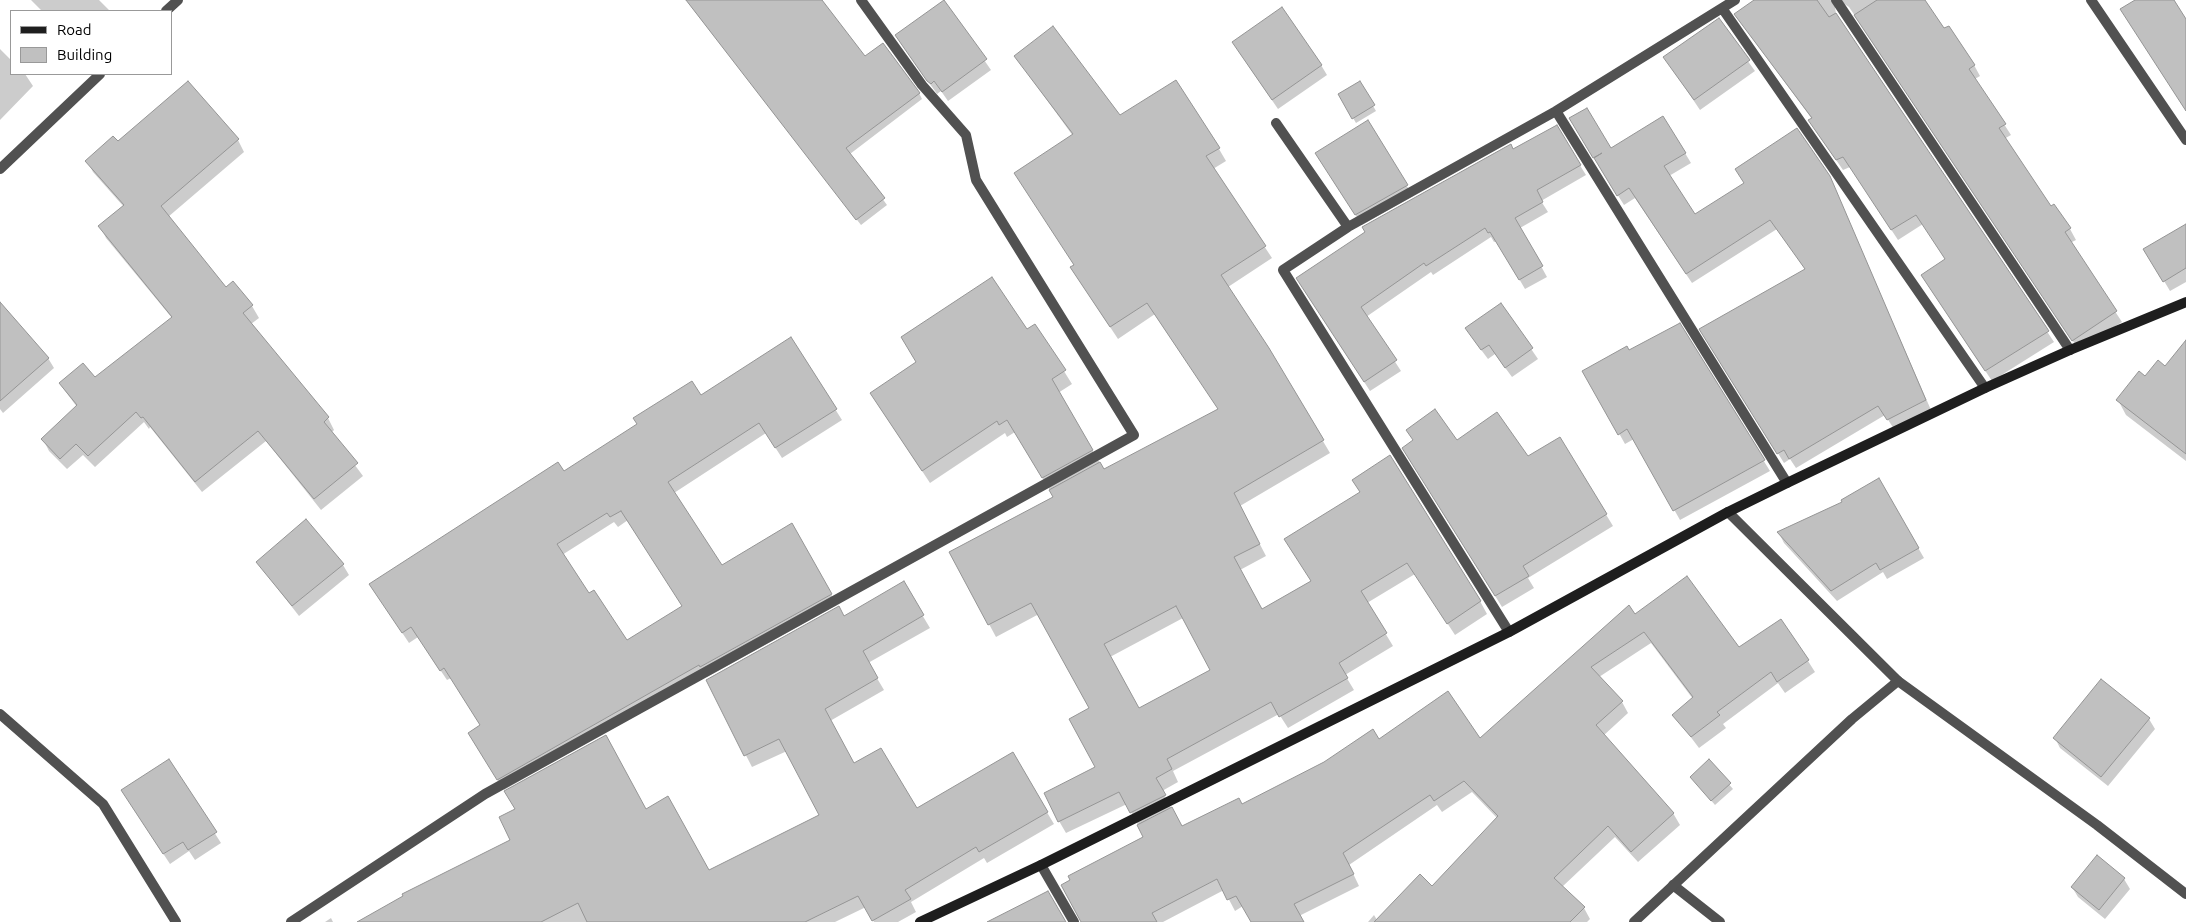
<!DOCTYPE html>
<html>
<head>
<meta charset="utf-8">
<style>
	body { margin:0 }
	#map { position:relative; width:2186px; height:922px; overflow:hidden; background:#fff; font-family:Ubuntu,sans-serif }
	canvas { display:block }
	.legend { position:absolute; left:10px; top:10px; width:162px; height:65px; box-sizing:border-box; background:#fff; border:1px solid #999; margin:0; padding:6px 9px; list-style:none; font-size:15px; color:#000 }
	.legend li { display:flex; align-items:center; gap:10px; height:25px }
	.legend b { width:25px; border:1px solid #999 }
</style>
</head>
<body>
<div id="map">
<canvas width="2186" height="922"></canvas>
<ul class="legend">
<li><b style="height:6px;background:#1e1e1e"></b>Road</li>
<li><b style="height:14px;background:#c0c0c0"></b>Building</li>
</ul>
</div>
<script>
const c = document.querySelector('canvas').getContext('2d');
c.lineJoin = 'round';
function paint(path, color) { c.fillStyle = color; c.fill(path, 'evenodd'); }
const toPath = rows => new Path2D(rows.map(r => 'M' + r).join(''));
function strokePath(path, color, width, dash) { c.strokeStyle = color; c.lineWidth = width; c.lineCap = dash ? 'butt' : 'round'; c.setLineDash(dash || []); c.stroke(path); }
paint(toPath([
	[31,0,99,0,110,11,42,11],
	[686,0,820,0,865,58,919,93,922,99,850,154,887,205,861,225],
	[1757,0,1924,0,1944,30,1974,65,1980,76,1975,79,2011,135,2004,139,2050,208,2054,205,2070,229,2076,240,2070,243,2122,322,2079,350,1849,7,1843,3,1835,7,1836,14,2054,342,1992,381,1929,286,1946,260,1923,224,1898,240,1850,167,1843,170,1816,131,1812,119,1742,24],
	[944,2,991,70,948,101,941,91,937,94,935,91,896,36],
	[1718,20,1755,71,1700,110,1665,58],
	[0,49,11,60,11,74,25,74,33,86,0,120],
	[1239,52,1321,65,1327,75,1278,109],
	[1015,56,1119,117,1219,149,1226,161,1213,169,1272,258,1228,287,1268,348,1330,453,1240,506,1266,556,1240,570,1262,610,1312,581,1361,493,1480,601,1487,614,1455,635,1415,574,1367,603,1393,646,1345,675,1354,690,1288,728,1279,714,1173,771,1178,782,1162,791,1182,828,1242,806,1379,740,1480,740,1635,616,1739,649,1781,621,1808,661,1815,672,1785,693,1778,683,1723,724,1726,728,1699,748,1674,715,1693,699,1651,643,1599,677,1622,702,1628,713,1603,736,1673,813,1680,825,1638,862,1615,837,1562,887,1584,908,1590,919,1587,922,1368,922,1374,915,1377,920,1432,888,1497,818,1472,792,1442,812,1437,805,1349,865,1359,886,1299,916,1303,922,1252,922,1243,906,1235,911,1224,890,1163,922,1081,922,1145,838,1127,804,1066,833,1059,821,1097,767,1090,709,1039,614,996,637,950,552,1054,497,1015,432,1007,437,1005,433,930,483,879,406,1035,325,1072,384,1058,393,1104,470,1219,409,1155,314,1118,339,1079,280,1075,266,1073,136],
	[1183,618,1212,670,1139,710,1110,657],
	[1359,82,1376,111,1356,123,1339,94],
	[1367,122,1413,196,1362,225,1323,163],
	[1556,127,1586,175,1541,201,1548,212,1520,228,1547,277,1525,289,1497,241,1494,242,1491,237,1433,275,1431,272,1366,317,1401,371,1370,391,1303,288,1513,151],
	[1576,129,1611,149,1685,153,1691,163,1669,176,1694,216,1829,177,1931,410,1894,429,1885,415,1796,468,1790,459,1784,463,1707,339,1806,270,1777,229,1692,283,1635,198,1624,205],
	[238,140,244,152,168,217,226,289,233,282,252,306,259,318,251,324,328,418,334,430,331,433,363,476,321,510,266,441,202,492,150,427,149,429,144,422,95,467,83,455,67,469,49,451,43,439,77,407,60,384,95,379,172,318,106,238,100,226,124,207,93,172,87,161,118,143],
	[2186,226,2186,282,2170,291,2145,249],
	[1501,305,1538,359,1512,377,1495,354,1488,359,1473,339],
	[0,306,48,358,54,368,3,413,0,409],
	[1679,325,1770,471,1680,520,1634,439,1625,444,1584,371,1629,352],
	[791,339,842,420,782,458,766,433,674,493,721,567,792,525,837,605,707,677,706,675,504,790,475,744,481,726,451,678,447,680,418,637,409,643,377,595,563,472,701,396],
	[628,520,683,607,626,641,589,595,562,555,614,522,618,527],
	[2186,354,2186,461,2126,415,2118,400,2145,378,2166,368],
	[1407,430,1528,458,1560,439,1613,526,1528,578,1534,588,1502,607,1410,459,1414,441],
	[1879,480,1924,558,1887,579,1883,572,1837,601,1784,543,1779,533,1844,503],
	[257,562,343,565,349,575,299,616],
	[903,583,930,628,868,663,884,690,830,721,854,765,916,810,1012,754,1054,824,987,863,984,858,911,902,916,912,898,922,874,922,866,907,835,922,360,922,646,810,708,871,821,816,787,751,752,767,707,680,844,617],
	[2149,719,2155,729,2108,786,2060,748,2055,738],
	[168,760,221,843,195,860,189,851,170,864,128,800],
	[1709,761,1733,789,1715,805,1691,777],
	[2124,879,2130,889,2105,919,2078,897,2072,887],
	[331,918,333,922,325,922]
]), '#0003');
const building = toPath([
	[686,0,822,0,865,56,883,43,920,93,846,148,885,198,856,220,686,0],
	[944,0,987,59,942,92,934,81,931,84,927,81,895,35,944,0],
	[1754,0,1817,0,1829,17,1836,13,2049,331,1985,371,1921,275,1945,259,1916,215,1891,230,1843,157,1836,160,1808,120,1812,118,1734,14,1754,0],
	[1877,0,1925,0,1944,28,1949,26,1975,65,1969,69,2006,124,1999,128,2051,206,2054,204,2071,228,2065,232,2117,311,2072,341,1854,15,1877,0],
	[2135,0,2174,0,2186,19,2186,111,2120,9,2135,0],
	[1282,7,1322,65,1272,100,1232,42,1282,7],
	[1719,18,1750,60,1694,100,1663,57,1719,18],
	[1053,26,1120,115,1176,80,1220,148,1206,156,1266,246,1221,275,1269,348,1324,440,1234,493,1260,544,1234,557,1262,609,1311,581,1284,539,1360,492,1352,480,1390,455,1481,601,1447,624,1407,563,1361,591,1387,633,1339,663,1348,678,1279,717,1271,702,1167,759,1172,769,1156,778,1166,795,1130,813,1119,792,1058,822,1044,793,1095,767,1069,719,1089,708,1031,603,988,625,949,552,1053,497,1049,490,1100,462,1104,469,1218,409,1147,303,1110,327,1070,267,1074,265,1014,173,1073,134,1014,56,1053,26],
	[1176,606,1210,670,1139,708,1104,644,1176,606],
	[188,81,239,139,161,206,226,287,233,281,253,305,243,313,329,417,324,422,358,463,314,499,258,431,195,482,143,417,141,418,136,412,88,456,76,444,60,459,41,439,77,405,59,383,83,363,95,377,172,317,98,226,124,205,85,161,113,136,118,141,188,81],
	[1360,81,1375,105,1352,119,1338,94,1360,81],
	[1587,108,1611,148,1663,116,1686,153,1664,166,1695,214,1744,183,1735,169,1797,128,1830,176,1926,400,1887,420,1878,406,1789,459,1784,450,1777,454,1699,329,1805,269,1770,220,1686,274,1629,188,1617,196,1594,158,1602,153,1593,158,1569,118,1587,108],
	[1368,120,1408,185,1355,215,1315,153,1368,120],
	[1557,125,1581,165,1537,190,1543,202,1515,218,1543,266,1519,280,1490,232,1488,233,1485,228,1426,266,1424,263,1361,307,1397,360,1364,382,1296,278,1365,232,1362,227,1511,144,1513,149,1557,125],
	[2186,224,2186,268,2163,282,2143,249,2186,224],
	[992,277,1027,329,1035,324,1066,370,1052,379,1093,450,1042,478,1007,420,999,425,997,421,922,471,870,393,916,362,901,337,992,277],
	[0,302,49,358,0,401,0,302],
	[1501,303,1533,348,1505,368,1489,345,1481,350,1465,328,1501,303],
	[1680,323,1765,460,1673,511,1627,429,1618,435,1582,371,1627,346,1629,350,1680,323],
	[791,337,837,409,775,448,759,423,668,482,722,565,792,523,832,594,700,667,699,665,497,780,468,733,480,725,444,668,440,671,411,627,402,633,369,584,558,462,564,471,637,424,633,418,692,381,701,395,791,337],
	[621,511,682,606,627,640,594,590,589,593,557,544,607,513,610,517,621,511],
	[2186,340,2186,454,2116,400,2139,371,2145,376,2158,360,2165,366,2186,340],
	[1435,409,1457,440,1497,412,1528,456,1560,437,1607,514,1523,566,1529,576,1495,596,1402,448,1413,440,1406,430,1435,409],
	[1879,478,1919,548,1880,570,1876,563,1831,591,1777,532,1842,502,1841,500,1879,478],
	[306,519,344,564,292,606,256,562,306,519],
	[1687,576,1739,647,1781,619,1809,660,1777,682,1771,672,1717,712,1720,715,1691,737,1672,715,1693,697,1644,632,1591,667,1623,701,1596,725,1674,813,1631,852,1608,826,1554,878,1585,907,1570,922,1374,922,1420,874,1432,886,1498,816,1464,781,1434,801,1430,795,1343,853,1354,874,1294,904,1304,922,1251,922,1236,896,1227,900,1217,879,1152,913,1157,922,1081,922,1061,885,1070,880,1068,876,1143,837,1137,825,1172,807,1182,826,1239,798,1242,804,1324,762,1373,729,1379,739,1448,691,1480,738,1629,605,1635,614,1687,576],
	[904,581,924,615,863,651,878,678,825,709,854,763,881,748,917,808,1013,752,1048,812,979,852,976,847,905,890,911,899,872,921,858,896,805,922,587,922,578,903,541,922,357,922,403,896,402,894,510,840,499,817,515,809,504,791,606,735,646,809,668,796,709,870,819,815,779,739,744,756,706,680,839,606,844,616,904,581],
	[2101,679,2150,718,2101,777,2053,738,2101,679],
	[169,759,217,832,188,850,183,842,163,854,121,790,169,759],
	[1709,759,1731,783,1711,801,1690,777,1709,759],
	[2097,855,2125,878,2099,910,2071,887,2097,855],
	[1048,891,1066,922,987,922,1048,891]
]);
paint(building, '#c0c0c0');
strokePath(building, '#959595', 1);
strokePath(toPath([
	[1836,0,2070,350],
	[2091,0,2186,140],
	[1722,8,1985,388],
	[1556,111,1787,483],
	[1276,123,1348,227],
	[1728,512,1898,681,2097,825,2186,894],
	[1509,632,1283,270,1348,227,1556,111,1735,0],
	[1673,885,1720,922]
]), '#515151', 10);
strokePath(toPath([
	[166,11,178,0],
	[0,169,100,74],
	[0,714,103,804,176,922],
	[1041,865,1074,922],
	[291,922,485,794,1134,435,976,180,966,135,922,85,861,0],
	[1634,922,1852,719,1898,681]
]), '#515151', 10);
strokePath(toPath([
	[920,922,1041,865,1509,632,1728,512,1787,483,1985,388,2070,350,2186,302]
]), '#1e1e1e', 10);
</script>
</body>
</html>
